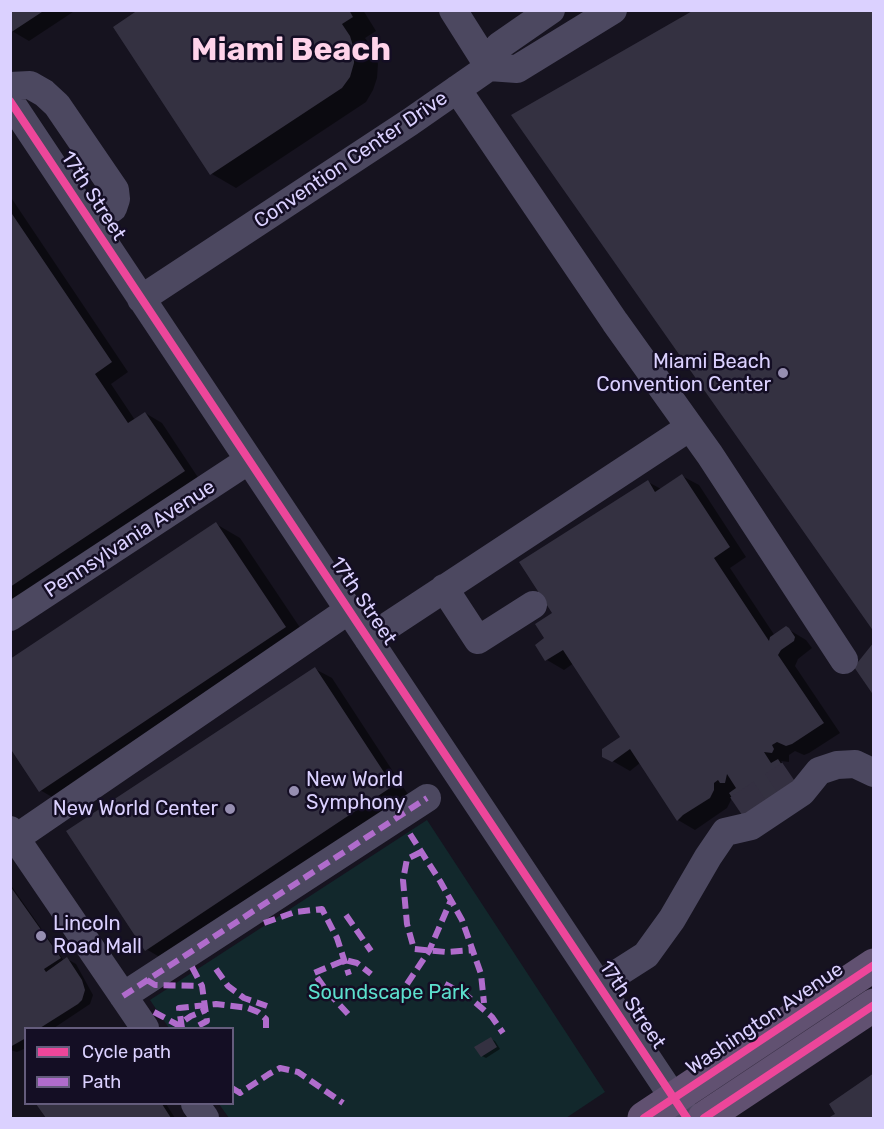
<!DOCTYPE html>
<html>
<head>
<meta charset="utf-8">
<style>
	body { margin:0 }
	#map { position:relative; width:884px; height:1129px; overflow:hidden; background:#16131f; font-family:Rubik,sans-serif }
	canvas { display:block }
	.frame { position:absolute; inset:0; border:12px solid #dbd1ff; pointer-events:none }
	.legend { position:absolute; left:24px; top:1027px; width:210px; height:78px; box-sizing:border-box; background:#140e24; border:2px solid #645c7c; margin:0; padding:8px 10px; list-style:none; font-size:18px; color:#dbd1ff }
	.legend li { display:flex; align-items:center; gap:12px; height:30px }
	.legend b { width:30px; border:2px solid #645c7c }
</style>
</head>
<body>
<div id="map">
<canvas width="884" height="1129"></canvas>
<div class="frame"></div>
<ul class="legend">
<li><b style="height:8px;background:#ed469a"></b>Cycle path</li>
<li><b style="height:8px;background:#b06ccc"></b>Path</li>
</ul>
</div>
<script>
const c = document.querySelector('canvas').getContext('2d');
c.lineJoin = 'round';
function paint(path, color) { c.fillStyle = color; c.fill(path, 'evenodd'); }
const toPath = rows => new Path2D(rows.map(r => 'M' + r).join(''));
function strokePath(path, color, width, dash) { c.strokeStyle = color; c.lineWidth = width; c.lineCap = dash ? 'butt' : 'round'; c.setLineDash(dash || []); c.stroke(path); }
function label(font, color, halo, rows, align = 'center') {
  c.font = font + ' Rubik,sans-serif'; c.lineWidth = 5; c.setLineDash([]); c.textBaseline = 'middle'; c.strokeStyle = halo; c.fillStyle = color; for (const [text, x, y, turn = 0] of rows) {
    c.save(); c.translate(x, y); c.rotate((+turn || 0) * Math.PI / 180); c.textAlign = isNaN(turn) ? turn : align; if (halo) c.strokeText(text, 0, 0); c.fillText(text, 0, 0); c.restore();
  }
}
paint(toPath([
	[427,820,605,1092,566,1118,229,1118,219,1104,232,1104,232,1028,169,1028,150,1000]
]), '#12282c');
paint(toPath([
	[10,10,76,10,29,41,12,31],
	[140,10,363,10,376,31,365,38,374,51,378,64,377,78,373,90,366,102,236,188,212,174,115,27],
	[10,196,128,372,111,384,135,420,145,413,162,423,201,482,10,608],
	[682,476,699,485,746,557,730,568,775,636,786,628,806,640,812,648,798,659,795,666,840,733,809,753,804,755,795,751,789,755,789,762,781,761,797,785,731,792,731,800,727,808,695,830,678,820,640,763,630,771,604,756,622,738,574,663,564,670,547,660,537,645,546,639,554,613,648,482,661,489],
	[216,524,240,538,309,641,64,804,40,790],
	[315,669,332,678,409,796,163,959,146,949],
	[10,884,64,961,67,959,76,964,93,995,90,1004,54,1028,26,1028,26,1048,17,1052,10,1050],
	[491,1039,495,1041,500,1049,486,1058,482,1056],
	[874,1074,874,1118,831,1118,837,1114],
	[38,1104,166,1104,175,1118,48,1118]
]), '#0007');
paint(toPath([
	[10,10,45,10,10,33],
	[138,10,349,10,353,17,342,24,350,36,354,49,354,63,350,77,342,88,210,175,113,27],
	[694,10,874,10,874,632,511,115],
	[10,211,112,362,95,374,128,423,145,412,185,471,10,587],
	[682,474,730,547,714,558,769,641,770,637,786,626,789,628,795,637,794,641,781,650,778,655,824,723,792,744,786,746,777,742,772,745,774,749,772,753,764,752,771,763,778,759,794,783,743,815,729,793,736,788,727,774,725,783,720,783,718,780,714,783,714,790,710,798,683,815,677,821,630,749,612,762,602,757,602,749,620,737,563,650,545,661,535,645,544,638,535,624,552,613,519,562,648,480,655,492],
	[216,522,286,627,39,792,10,748,10,659],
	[874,642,874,696,854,667],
	[315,667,393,786,145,951,66,831],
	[10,886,61,958,44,969,46,972,67,957,82,980,85,990,82,1000,78,1004,40,1028,26,1028,26,1038,10,1047],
	[491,1037,497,1047,481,1057,474,1047],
	[874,1073,874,1118,828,1118,835,1114,829,1104],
	[36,1104,162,1104,171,1118,46,1118]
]), '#343141');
strokePath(toPath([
	[738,809,790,774]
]), '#343041', 28, [28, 14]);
strokePath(toPath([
	[453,10,489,67],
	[489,67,517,69,613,10],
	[10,86,30,85,44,93,57,105,115,190,116,199,113,208,91,223],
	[457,89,615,322,710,455,844,660],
	[10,101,687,1118],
	[141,299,410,122,489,67,499,46,551,10],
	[444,588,478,640,533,605],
	[10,617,249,460],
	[368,639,690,427],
	[10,830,145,1028],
	[16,838,349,610],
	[599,985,646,955,672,919,708,857,725,832,751,826,802,792,819,771,837,765,855,764,874,773],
	[123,996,427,798],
	[195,1104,205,1118]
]), '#4c4860', 28);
strokePath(toPath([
	[644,1118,874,965],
	[704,1118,874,1005]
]), '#615171', 33);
strokePath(toPath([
	[410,834,440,881,462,920,481,974,484,1003],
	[421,852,407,859,403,880,407,924,414,949,446,952,474,950],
	[346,915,371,951],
	[264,923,295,912,322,909,337,938,349,975],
	[192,967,202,986,207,1021,194,1028],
	[216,969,228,986,244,998,267,1006],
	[147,980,155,985,202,986],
	[407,984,429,951,451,900],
	[445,984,466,995,477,1004,492,1017,503,1033],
	[123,996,427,798],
	[154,1012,178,1025,191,1016,206,1010],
	[348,1014,326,990,314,973,345,960,357,963,371,974],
	[182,1028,179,1008,216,1004,248,1008,258,1012,266,1019,266,1028],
	[232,1088,240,1093,269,1074,280,1068,298,1072,343,1103]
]), '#b06ccc', 6, [12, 6]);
strokePath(toPath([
	[10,101,687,1118],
	[644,1118,874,965],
	[704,1118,874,1005]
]), '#ed469a', 8);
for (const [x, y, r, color] of [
	[783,373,6,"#968eb1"],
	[294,791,6,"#968eb1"],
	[230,809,6,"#968eb1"],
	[41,936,6,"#968eb1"]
]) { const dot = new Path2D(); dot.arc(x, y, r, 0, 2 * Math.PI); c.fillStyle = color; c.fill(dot); strokePath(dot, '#140e24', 2); }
label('20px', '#dbd1ff', '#140e24', [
	["Convention Center Drive",351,160,-34],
	["17th Street",93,196,57],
	["Pennsylvania Avenue",130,539,-33],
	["17th Street",363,601,56],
	["17th Street",632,1005,56],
	["Washington Avenue",765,1019,-34]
]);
label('20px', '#dbd1ff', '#140e24', [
	["Miami Beach",771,362],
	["Convention Center",771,385],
	["New World",306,780,"left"],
	["Symphony",306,803,"left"],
	["New World Center",218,809],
	["Lincoln",53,924,"left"],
	["Road Mall",53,947,"left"]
], 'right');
label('20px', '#5cdfcd', '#140e24', [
	["Soundscape Park",389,993]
]);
label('bold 32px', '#ffd3ea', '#140e24', [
	["Miami Beach",291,51]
]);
</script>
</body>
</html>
